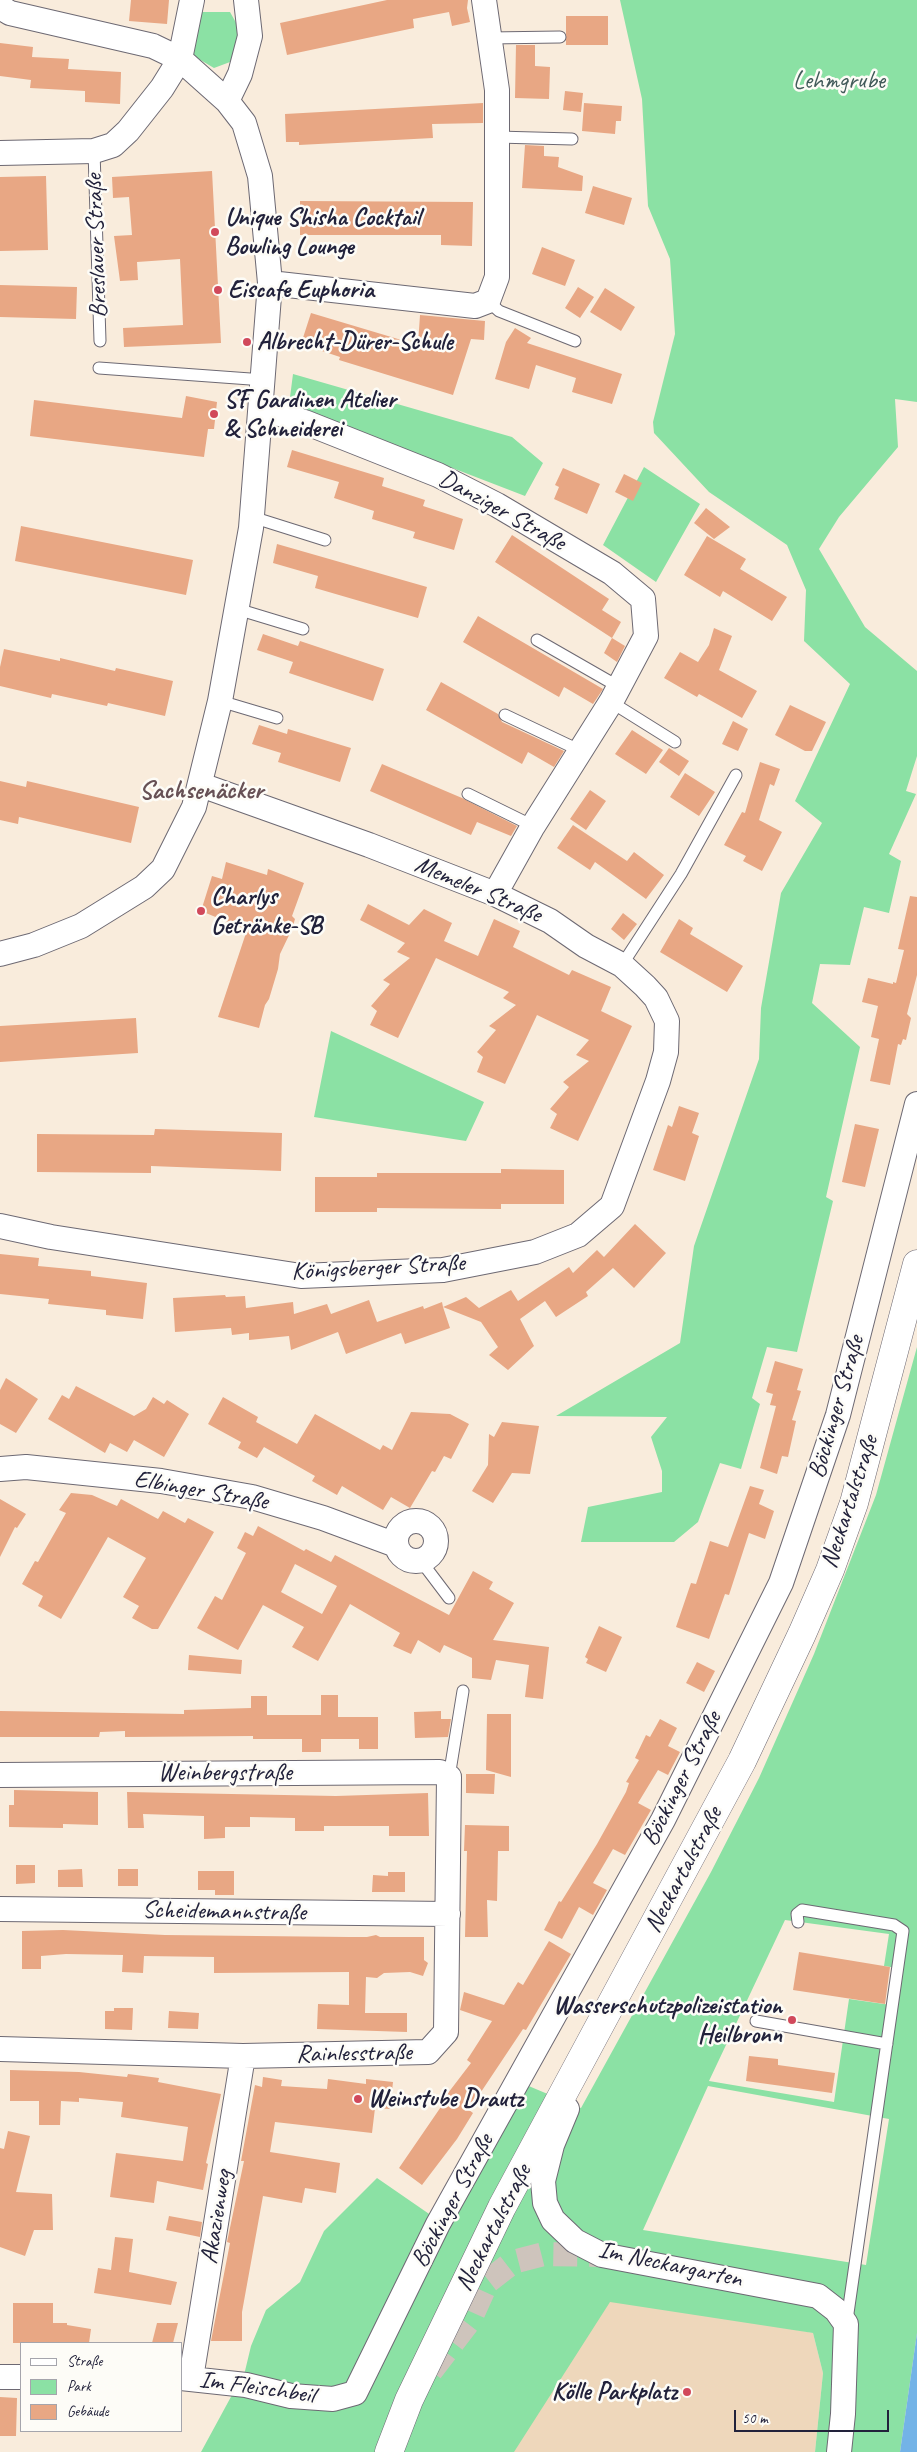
<!DOCTYPE html>
<html>
<head>
<meta charset="utf-8">
<style>
	body { margin:0 }
	#map { position:relative; width:917px; height:2452px; overflow:hidden; background:#f9ecdc; font-family:Caveat,sans-serif }
	canvas { display:block }
	.legend { position:absolute; left:20px; top:2342px; width:162px; height:90px; box-sizing:border-box; background:#fdfcf7; border:1px solid #a5a5ac; margin:0; padding:6px 9px; list-style:none; font-size:15px; color:#22223b }
	.legend li { display:flex; align-items:center; gap:10px; height:25px }
	.legend b { width:25px; border:1px solid #a5a5ac }
	.scale { position:absolute; left:734px; top:2410px; width:155px; height:22px; box-sizing:border-box; border:2px solid #22223b; border-top:0; padding-left:6px; font-size:15px; line-height:18px; white-space:nowrap; color:#22223b; -webkit-text-stroke:4px #fdfcf7; paint-order:stroke }
</style>
</head>
<body>
<div id="map">
<canvas width="917" height="2452"></canvas>
<ul class="legend">
<li><b style="height:6px;background:#fff"></b>Straße</li>
<li><b style="height:14px;background:#8be1a4"></b>Park</li>
<li><b style="height:14px;background:#e8a784"></b>Gebäude</li>
</ul>
<div class="scale">50 m</div>
</div>
<script>
const c = document.querySelector('canvas').getContext('2d');
c.lineJoin = 'round';
function paint(path, color) { c.fillStyle = color; c.fill(path, 'evenodd'); }
const toPath = rows => new Path2D(rows.map(r => 'M' + r).join(''));
function strokePath(path, color, width, dash) { c.strokeStyle = color; c.lineWidth = width; c.lineCap = dash ? 'butt' : 'round'; c.setLineDash(dash || []); c.stroke(path); }
function label(font, color, halo, rows, align = 'center') {
  c.font = font + ' Caveat,sans-serif'; c.lineWidth = 5; c.setLineDash([]); c.textBaseline = 'middle'; c.strokeStyle = halo; c.fillStyle = color; for (const [text, x, y, turn = 0] of rows) {
    c.save(); c.translate(x, y); c.rotate((+turn || 0) * Math.PI / 180); c.textAlign = isNaN(turn) ? turn : align; if (halo) c.strokeText(text, 0, 0); c.fillText(text, 0, 0); c.restore();
  }
}
paint(toPath([
	[536,2281,813,2333,823,2373,815,2452,440,2452]
]), '#eed7bb');
paint(toPath([
	[620,0,917,0,917,402,895,399,898,447,839,517,819,549,865,627,917,671,917,756,906,791,916,794,889,854,901,861,889,913,864,907,850,965,820,964,812,1003,860,1047,826,1197,833,1201,797,1352,767,1347,752,1398,760,1404,741,1469,720,1463,698,1522,674,1542,581,1542,588,1507,662,1492,662,1471,651,1437,667,1417,556,1416,680,1343,694,1246,759,1059,761,1008,781,893,822,823,795,801,850,684,804,641,806,590,787,545,709,492,654,433,653,422,675,334,670,259,648,206,642,99],
	[199,12,230,12,239,28,238,46,230,62,214,68,192,55],
	[293,374,512,437,543,463,525,496,289,405],
	[644,467,700,504,656,582,603,545],
	[331,1031,484,1102,466,1141,314,1117],
	[917,1347,917,2333,900,2452,815,2452,823,2373,813,2333,610,2302,514,2452,201,2452,245,2371,251,2346,266,2310,300,2282,324,2231,377,2178,435,2218,512,2079,581,2108,711,1872,759,1778,814,1654,876,1495],
	[785,1920,889,1934,884,1966,897,1968,891,2005,849,1999,834,2102,709,2081],
	[708,2086,889,2119,866,2265,643,2230]
]), '#8be1a4');
paint(toPath([
	[917,2333,917,2452,900,2452]
]), '#73b3e7');
paint(toPath([
	[131,0,169,0,167,24,129,21],
	[387,0,468,0,467,8,470,22,452,26,449,12,413,19,414,28,287,55,280,23],
	[566,16,608,16,608,45,566,45],
	[0,43,33,47,32,57,69,59,68,69,121,72,120,104,85,102,85,91,30,88,31,80,0,76],
	[516,45,535,45,535,66,550,67,549,99,515,98],
	[565,91,583,93,581,112,563,110],
	[483,103,483,123,432,124,433,138,299,145,299,142,286,142,285,114],
	[584,103,622,106,621,121,616,121,615,134,582,131],
	[525,145,544,146,544,156,559,157,558,167,583,176,582,191,522,188],
	[212,171,221,343,124,347,123,328,183,325,180,259,137,262,138,280,120,281,114,236,132,235,129,197,113,198,112,177],
	[46,176,48,250,0,251,0,177],
	[593,186,632,198,624,225,585,213],
	[300,201,473,202,472,246,441,245,441,235,300,235],
	[542,247,575,260,565,286,532,274],
	[0,285,77,287,76,319,0,317],
	[578,287,594,297,580,318,565,308],
	[605,288,635,307,621,331,590,312],
	[311,313,418,345,420,315,485,321,484,340,471,339,453,395,339,360,340,357,301,344],
	[515,328,531,338,527,343,622,374,612,404,572,392,576,378,536,365,529,389,495,379,506,342],
	[186,396,217,402,214,429,208,429,204,457,30,436,34,400,182,418],
	[292,450,384,478,382,486,425,500,423,506,463,519,454,550,413,538,415,532,372,519,374,511,334,498,339,482,287,467],
	[563,468,600,484,587,514,554,499,559,487,555,485],
	[624,474,642,483,633,501,615,492],
	[706,508,730,527,714,539,694,523],
	[21,526,193,560,186,595,15,561],
	[512,535,609,599,602,610,621,622,612,638,495,562],
	[707,536,746,559,740,569,787,597,772,621,723,591,720,597,684,575],
	[277,544,427,587,418,618,315,588,318,576,273,563],
	[478,616,603,689,593,704,564,687,559,697,463,642],
	[714,628,732,636,719,670,757,691,742,718,699,694,697,697,664,678,680,652,698,662,709,645],
	[263,634,298,646,300,641,384,669,373,701,289,673,293,662,257,650],
	[612,638,625,646,617,662,604,653],
	[4,649,60,661,60,658,115,671,116,668,173,681,165,716,108,703,107,706,52,694,51,698,0,686,0,667],
	[441,682,498,714,502,722,564,751,554,767,528,752,522,764,426,710],
	[790,705,826,722,812,751,805,751,775,735],
	[733,721,748,729,738,751,722,744],
	[259,725,287,734,288,729,351,748,340,782,278,762,281,753,252,744],
	[632,730,663,750,646,774,615,754],
	[669,748,689,761,679,776,659,762],
	[760,762,780,769,774,786,770,784,759,820,782,832,762,871,743,861,746,856,724,845,742,812,745,813],
	[382,764,462,798,517,826,511,836,477,822,471,835,370,791],
	[685,773,715,792,699,816,670,797],
	[0,781,26,787,27,781,139,807,131,843,19,817,18,824,0,820],
	[590,790,606,801,586,830,570,819],
	[573,825,627,861,634,852,664,875,646,899,595,862,590,870,557,848],
	[226,862,267,875,268,869,304,883,292,916,295,919,292,929,280,954,278,969,269,999,265,1005,259,1028,218,1017,247,930,201,911,212,876,222,879],
	[910,896,917,897,917,975,907,1014,911,1018,906,1040,903,1039,901,1045,898,1044,890,1085,870,1081,879,1039,871,1037,878,1006,862,1002,868,978,893,984,893,982,896,983,904,950,898,949],
	[368,904,409,925,424,909,452,923,444,941,478,956,494,919,520,931,513,947,569,975,572,970,611,987,601,1011,632,1026,578,1141,550,1128,557,1114,550,1109,569,1087,563,1082,589,1061,576,1055,589,1040,537,1015,505,1084,477,1072,483,1057,477,1052,496,1030,489,1026,516,1005,503,998,509,992,436,958,398,1038,370,1025,377,1011,371,1006,390,984,383,980,410,958,397,952,405,943,360,920],
	[623,913,637,924,624,940,611,929],
	[679,919,693,928,690,934,743,966,727,992,660,952],
	[136,1018,138,1053,0,1062,0,1026],
	[679,1106,699,1113,692,1133,699,1136,685,1181,653,1170,668,1125,672,1127],
	[855,1124,879,1129,865,1187,842,1182],
	[155,1129,282,1133,281,1171,151,1166,151,1173,37,1172,37,1134,154,1135],
	[501,1169,564,1170,564,1204,501,1204,501,1209,377,1208,377,1212,315,1212,315,1177,377,1177,377,1173,501,1173],
	[635,1224,666,1253,634,1288,613,1268,586,1292,588,1296,556,1317,545,1301,520,1319,534,1346,508,1370,489,1355,498,1347,481,1322,443,1307,450,1328,405,1344,401,1333,346,1354,338,1332,291,1350,289,1336,249,1340,249,1333,232,1335,231,1328,175,1332,173,1298,225,1295,226,1297,245,1296,246,1308,293,1302,294,1314,327,1304,331,1314,369,1300,377,1322,423,1306,424,1309,442,1302,443,1307,466,1297,479,1308,511,1290,518,1301,569,1267,573,1273,597,1250,604,1257],
	[0,1254,39,1258,38,1266,91,1271,91,1276,147,1283,143,1319,106,1315,106,1310,48,1304,49,1299,0,1294],
	[775,1361,803,1369,797,1390,801,1391,792,1420,796,1421,788,1457,782,1456,777,1474,760,1468,776,1406,770,1405,773,1394,766,1392],
	[6,1378,38,1399,16,1433,0,1424,0,1390],
	[76,1386,134,1416,146,1409,153,1397,164,1404,167,1400,189,1414,164,1457,134,1440,127,1452,110,1443,105,1453,48,1419,62,1395,69,1399],
	[223,1397,258,1417,256,1422,297,1444,315,1414,380,1450,383,1445,392,1450,411,1412,450,1414,469,1424,451,1459,444,1456,435,1472,432,1471,410,1508,391,1497,383,1510,342,1486,337,1495,312,1481,315,1476,264,1447,257,1458,238,1448,241,1442,208,1424],
	[502,1422,539,1426,530,1474,512,1473,493,1503,472,1491,488,1465,489,1434,494,1437],
	[750,1486,764,1490,759,1504,774,1511,765,1539,749,1533,729,1595,725,1594,709,1639,676,1627,691,1583,696,1584,710,1541,728,1547],
	[71,1493,92,1495,117,1506,121,1499,158,1519,163,1511,185,1523,188,1518,214,1532,158,1629,152,1629,132,1618,139,1606,123,1597,146,1558,108,1537,61,1619,38,1606,43,1596,22,1584,35,1561,38,1562,66,1513,59,1510],
	[0,1499,26,1514,17,1528,15,1527,0,1557],
	[258,1526,304,1551,306,1549,331,1562,335,1555,449,1615,473,1571,493,1582,489,1589,514,1603,493,1640,549,1647,543,1699,525,1697,529,1665,496,1660,491,1680,472,1678,472,1658,444,1645,440,1653,418,1640,411,1654,393,1646,400,1633,350,1604,318,1661,292,1647,304,1627,263,1605,238,1650,197,1628,215,1596,222,1600,246,1553,237,1548,245,1532,253,1536],
	[295,1564,337,1586,322,1614,281,1592],
	[599,1626,622,1637,606,1672,586,1663,588,1659,585,1657],
	[189,1655,242,1660,241,1674,188,1670],
	[697,1662,715,1671,704,1692,686,1683],
	[321,1695,338,1695,338,1717,378,1717,378,1749,359,1749,359,1739,321,1739,321,1752,302,1752,302,1739,253,1739,253,1736,125,1737,125,1731,100,1732,99,1737,0,1737,0,1711,184,1714,184,1710,251,1708,251,1696,267,1696,267,1715,321,1715],
	[441,1711,441,1719,451,1719,448,1737,415,1738,414,1712],
	[487,1714,511,1714,511,1777,486,1770],
	[660,1719,677,1728,668,1746,680,1752,668,1775,658,1770,638,1803,651,1810,625,1855,613,1849,593,1883,607,1890,593,1915,579,1907,562,1939,544,1930,559,1901,561,1902,597,1844,626,1792,629,1783,626,1782,639,1760,635,1758,646,1735,650,1737],
	[466,1774,495,1774,494,1794,466,1793],
	[14,1790,98,1792,98,1825,63,1824,63,1828,9,1827,9,1805,14,1805],
	[127,1792,336,1796,428,1793,429,1836,389,1836,389,1826,324,1826,324,1831,295,1831,295,1818,250,1817,250,1827,225,1827,225,1838,204,1839,204,1816,143,1814,144,1828,128,1828],
	[465,1825,509,1826,509,1851,498,1851,497,1901,487,1900,488,1937,465,1937,467,1851,464,1851],
	[16,1865,35,1865,35,1883,16,1884],
	[82,1869,83,1887,58,1887,58,1870],
	[118,1869,138,1869,138,1886,118,1886],
	[198,1871,234,1871,234,1895,215,1895,215,1890,198,1890],
	[388,1872,405,1872,405,1892,372,1892,373,1875,388,1876],
	[63,1930,165,1935,349,1937,367,1937,376,1935,380,1937,424,1937,424,1960,428,1963,423,1976,410,1972,384,1973,377,1978,366,1977,365,2013,407,2013,407,2032,317,2029,318,2004,349,2005,349,1972,214,1973,214,1957,144,1956,143,1973,122,1972,123,1955,66,1954,41,1956,41,1969,22,1969,22,1931],
	[549,1941,571,1954,526,2030,523,2029,469,2110,473,2113,457,2139,422,2185,399,2168,447,2098,445,2097,471,2063,467,2060,492,2021,460,2010,464,1992,504,2005,518,1982,523,1985],
	[799,1952,890,1967,885,2004,793,1990],
	[114,2008,133,2008,132,2030,105,2029,105,2011,114,2011],
	[169,2011,199,2013,198,2029,168,2028],
	[749,2056,778,2059,778,2065,835,2073,832,2093,746,2081],
	[10,2070,79,2072,127,2077,128,2074,159,2078,158,2082,221,2094,206,2163,208,2164,203,2190,157,2181,154,2203,110,2197,116,2153,183,2161,188,2127,121,2117,123,2102,79,2098,79,2102,61,2101,60,2125,39,2125,39,2101,10,2101],
	[263,2077,282,2080,281,2086,327,2089,328,2079,366,2084,366,2079,393,2082,390,2109,375,2108,372,2133,275,2122,270,2152,340,2163,336,2193,305,2188,302,2203,263,2196,242,2312,242,2341,211,2341,230,2243,227,2242,244,2161,241,2161,255,2085,262,2087],
	[8,2131,30,2136,16,2192,52,2194,53,2230,34,2230,25,2256,0,2247,0,2148,4,2149],
	[169,2216,202,2222,200,2237,166,2230],
	[115,2237,133,2239,129,2272,177,2282,171,2305,94,2293,98,2268,111,2270],
	[13,2303,53,2303,53,2323,67,2323,67,2325,91,2329,89,2343,13,2343],
	[157,2323,178,2323,173,2343,152,2343],
	[0,2397,17,2398,16,2436,0,2436]
]), '#e8a784');
strokePath(toPath([
	[431,2371,470,2320,487,2282,513,2262,544,2254,602,2255]
]), '#cec4bc', 24, [24, 12]);
const lane = toPath([
	[489,38,560,37],
	[497,137,572,139],
	[94,151,100,341],
	[488,301,499,311,575,341],
	[99,368,264,380],
	[252,517,325,540],
	[237,609,303,629],
	[537,640,619,687],
	[220,701,277,718],
	[611,702,675,742],
	[505,715,581,751],
	[468,794,533,826],
	[622,965,681,874,736,775],
	[421,1561,449,1598],
	[449,1777,463,1691],
	[798,1922,797,1914,802,1910,894,1925,903,1931,847,2320],
	[756,2021,887,2044]
]);
const street = toPath([
	[0,7,10,13,153,46,180,59,227,101,244,123,260,176,270,283,251,528,220,701,194,807,163,869,144,887,81,926,34,945,0,954],
	[227,101,240,74,250,36,246,0],
	[0,153,94,151,113,145,128,131,162,88,180,59,192,0],
	[270,283,475,306,488,301,497,277,497,90,484,0],
	[262,408,307,423,438,475,497,505,612,573,643,599,646,636,611,702,533,826,495,894],
	[0,1226,51,1237,301,1276,443,1270,535,1252,578,1235,612,1206,658,1081,666,1052,667,1021,656,998,645,986,622,965,586,946,550,921,495,894,369,845,201,785],
	[0,1469,26,1467,161,1481,252,1497,323,1518,396,1545],
	'396 1541a20 20 0 1 1 40 0a20 20 0 1 1-40 0Z',
	[0,1775,440,1772,449,1777,446,2032,428,2052,243,2056,0,2049],
	[0,1909,448,1914],
	[567,2109,552,2145,543,2181,545,2203,553,2220,575,2241,602,2255,818,2296,836,2310,846,2324,843,2414,839,2452],
	[0,2377,21,2377],
	[181,2378,246,2385,291,2396,333,2399,355,2393,438,2224,663,1820,781,1583,838,1415,917,1104],
	[191,2378,243,2056]
]);
const primary = toPath([
	[389,2452,409,2400,502,2207,742,1761,802,1634,830,1570,854,1503,917,1264]
]);
strokePath(lane, '#6d6973', 13);
strokePath(street, '#6d6973', 26);
strokePath(primary, '#6d6973', 29);
strokePath(lane, '#fff', 11);
strokePath(street, '#fff', 24);
strokePath(primary, '#fff', 28);
for (const [x, y, r, color] of [
	[215,232,5,"#d1495b"],
	[218,290,5,"#d1495b"],
	[247,342,5,"#d1495b"],
	[214,414,5,"#d1495b"],
	[201,911,5,"#d1495b"],
	[792,2020,5,"#d1495b"],
	[358,2099,5,"#d1495b"],
	[687,2392,5,"#d1495b"]
]) { const dot = new Path2D(); dot.arc(x, y, r, 0, 2 * Math.PI); c.fillStyle = color; c.fill(dot); strokePath(dot, '#fdfcf7', 2); }
label('25px', '#425b5a', '#fdfcf7', [
	["Lehmgrube",839,81]
]);
label('bold 25px', '#22223b', '#fdfcf7', [
	["Unique Shisha Cocktail",225,218],
	["Bowling Lounge",225,247],
	["Eiscafe Euphoria",228,290],
	["Albrecht-Dürer-Schule",257,342],
	["SF Gardinen Atelier",224,400],
	["& Schneiderei",224,429],
	["Charlys",211,897],
	["Getränke-SB",211,926],
	["Wasserschutzpolizeistation",782,2006,"right"],
	["Heilbronn",782,2035,"right"],
	["Weinstube Drautz",368,2099],
	["Kölle Parkplatz",677,2392,"right"]
], 'left');
label('25px', '#22223b', '#fdfcf7', [
	["Breslauer Straße",97,246,-92],
	["Danziger Straße",502,511,29],
	["Memeler Straße",478,890,23],
	["Königsberger Straße",378,1268,-3],
	["Böckinger Straße",837,1407,-74],
	["Elbinger Straße",201,1491,10],
	["Neckartalstraße",850,1502,-72],
	["Weinbergstraße",225,1773],
	["Böckinger Straße",682,1779,-63],
	["Neckartalstraße",684,1870,-62],
	["Scheidemannstraße",224,1912,1],
	["Rainlesstraße",354,2054,-1],
	["Böckinger Straße",453,2201,-62],
	["Akazienweg",217,2217,-81],
	["Neckartalstraße",494,2228,-63],
	["Im Neckargarten",670,2265,12],
	["Im Fleischbeil",257,2388,8]
]);
label('bold 26px', '#675155', '#fdfcf7', [
	["Sachsenäcker",201,791]
]);
</script>
</body>
</html>
